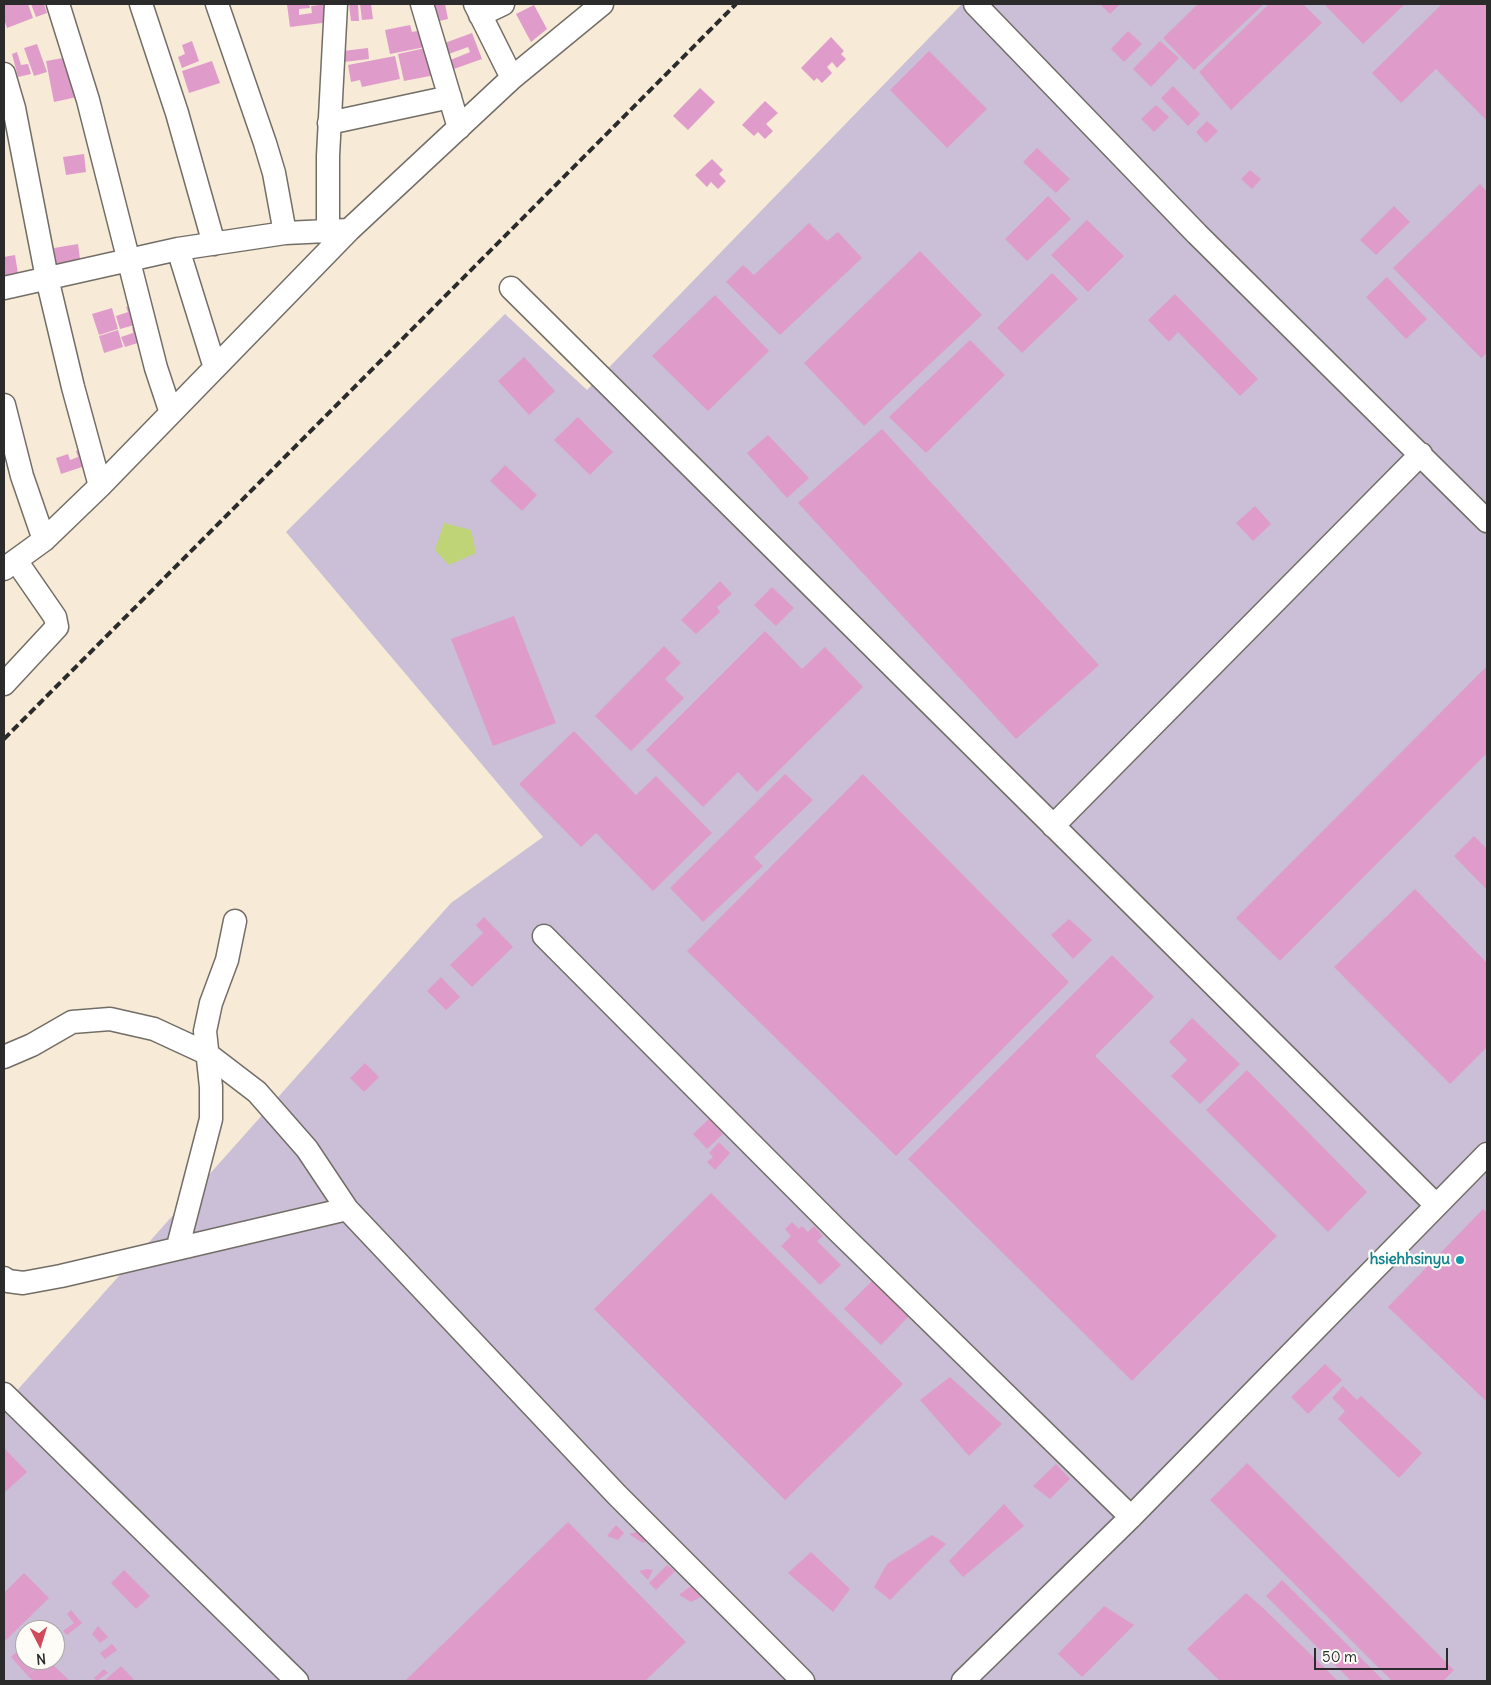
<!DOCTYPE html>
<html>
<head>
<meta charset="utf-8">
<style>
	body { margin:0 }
	#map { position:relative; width:1491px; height:1685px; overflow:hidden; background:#f7ead6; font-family:Delius,sans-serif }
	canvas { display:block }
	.frame { position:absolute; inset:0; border:5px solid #2b2b2b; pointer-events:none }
	.north { position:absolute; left:15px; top:1620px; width:50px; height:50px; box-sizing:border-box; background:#fdfcf7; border:1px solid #a9a8a5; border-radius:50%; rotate:175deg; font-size:14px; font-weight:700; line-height:20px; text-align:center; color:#2b2b2b }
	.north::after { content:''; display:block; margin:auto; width:18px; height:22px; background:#d1495b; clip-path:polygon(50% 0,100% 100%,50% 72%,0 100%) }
	.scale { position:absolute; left:1314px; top:1648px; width:134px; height:22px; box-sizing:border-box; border:2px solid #2b2b2b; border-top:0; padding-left:6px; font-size:15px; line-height:18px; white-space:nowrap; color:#2b2b2b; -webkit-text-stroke:4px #fdfcf7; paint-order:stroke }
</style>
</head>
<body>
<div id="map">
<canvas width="1491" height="1685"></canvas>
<div class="frame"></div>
<div class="north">N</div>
<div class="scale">50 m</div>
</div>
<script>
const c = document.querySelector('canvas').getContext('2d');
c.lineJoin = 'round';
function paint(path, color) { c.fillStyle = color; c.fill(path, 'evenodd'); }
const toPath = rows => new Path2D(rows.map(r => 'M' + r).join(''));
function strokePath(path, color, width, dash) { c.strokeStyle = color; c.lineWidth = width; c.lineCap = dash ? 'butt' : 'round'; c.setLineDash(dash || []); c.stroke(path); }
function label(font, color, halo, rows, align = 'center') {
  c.font = font + ' Delius,sans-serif'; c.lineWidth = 4.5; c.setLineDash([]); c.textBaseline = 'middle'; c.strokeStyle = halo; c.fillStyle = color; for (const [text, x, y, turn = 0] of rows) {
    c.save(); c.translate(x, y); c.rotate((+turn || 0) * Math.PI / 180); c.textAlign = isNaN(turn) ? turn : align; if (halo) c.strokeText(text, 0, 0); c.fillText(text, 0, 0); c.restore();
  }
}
paint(toPath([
	[962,4,1487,4,1487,1681,4,1681,4,1405,451,903,543,837,286,532,505,314,587,390],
	[25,1630,55,1630,55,1660,25,1660]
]), '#cabfd6');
paint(toPath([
	[444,523,471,530,476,553,449,565,435,550]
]), '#bfd477');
paint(toPath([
	[4,4,28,4,33,18,7,28,4,19],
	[31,4,44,4,47,13,36,17],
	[287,4,309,4,310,8,299,9,299,15,312,13,311,6,328,4,330,22,290,27],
	[349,4,358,4,359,21,351,21],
	[360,4,371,4,373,19,362,20],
	[431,4,445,4,448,19,435,22],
	[1100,4,1120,4,1110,14],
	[1198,4,1264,4,1194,70,1163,38],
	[1269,4,1303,4,1322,23,1231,110,1199,72],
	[1324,4,1405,4,1363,44],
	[1442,4,1487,4,1487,121,1436,69,1401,103,1372,73],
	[534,5,547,29,531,42,516,14],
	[410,25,412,32,422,30,425,47,390,54,385,30],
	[1128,31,1142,44,1124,62,1111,49],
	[472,33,482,59,451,70,448,61,470,52,468,47,446,55,442,44],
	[831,37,844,51,841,54,846,59,837,68,832,62,827,67,832,73,822,83,817,78,814,81,801,68],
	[192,41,199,61,182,68,178,57,185,54,182,45],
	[1160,41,1179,58,1151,87,1133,69],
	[37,44,47,72,34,76,24,48],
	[430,47,435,75,404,81,398,54],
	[368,48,369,59,344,62,343,51],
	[929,51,987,109,947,148,890,90],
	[17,52,21,65,28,64,31,74,18,77,12,54],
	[395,56,400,79,362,87,360,80,351,82,348,65],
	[69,57,77,97,54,102,46,61],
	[212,61,220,83,189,93,182,71],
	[1173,86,1200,114,1188,126,1161,98],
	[700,88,715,102,688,130,673,116],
	[765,101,778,113,766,124,773,131,765,139,758,132,754,136,742,125],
	[1156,105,1169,117,1154,132,1141,119],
	[1207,121,1218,131,1206,143,1196,132],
	[1037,148,1070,179,1056,193,1023,162],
	[84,154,86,172,66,175,63,157],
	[712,159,723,170,719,174,726,181,718,189,711,182,707,187,695,175],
	[1250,170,1261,179,1252,189,1241,179],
	[1480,184,1487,192,1487,353,1481,358,1393,268],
	[1048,196,1071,219,1027,261,1005,239],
	[1394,206,1410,222,1376,255,1360,240],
	[1087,220,1124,256,1088,292,1051,255],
	[809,223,827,241,838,232,862,258,780,335,726,282,743,265,754,275],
	[78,244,81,267,57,270,54,248],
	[920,251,982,315,864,426,804,363],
	[15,255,19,280,4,282,4,257],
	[1052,273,1078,299,1022,353,997,328],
	[1387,277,1427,319,1406,339,1366,297],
	[1175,294,1258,379,1240,396,1178,332,1169,342,1148,320],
	[715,295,769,351,708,411,652,356],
	[136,304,142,323,120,329,116,316,128,312,126,307],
	[112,308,118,329,99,335,92,314],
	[142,324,147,340,125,347,121,337,133,333,132,327],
	[118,330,123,347,104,353,99,336],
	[970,340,1005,375,926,453,889,417],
	[524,357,555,391,529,415,498,381],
	[578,417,613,452,590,475,554,440],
	[882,429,1099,665,1016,739,798,503],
	[768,435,809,478,787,498,747,453],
	[83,449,88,465,61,474,56,458,68,454,70,460,78,457,76,451],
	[505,465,537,495,522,511,490,481],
	[1255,506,1271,524,1253,541,1236,523],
	[720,581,732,594,717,607,720,612,696,634,681,620],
	[772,587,794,608,776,626,754,605],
	[514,616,556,723,493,746,451,639],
	[765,631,802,669,825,647,863,687,757,792,738,772,703,807,646,750],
	[664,646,681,663,665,679,684,698,631,751,595,716],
	[1487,666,1487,753,1280,961,1236,918],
	[574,731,636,795,656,776,712,833,653,891,596,833,581,847,519,784],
	[785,774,813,800,754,857,763,866,703,922,670,888],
	[863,774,1069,982,896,1156,687,951],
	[1474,836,1487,849,1487,890,1454,856],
	[1415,889,1487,963,1487,1047,1450,1084,1334,967],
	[484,917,513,947,472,987,450,965,483,933,476,925],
	[1069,919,1092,940,1073,959,1051,935],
	[1112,955,1154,997,1095,1056,1277,1236,1132,1381,908,1159],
	[441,977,460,997,446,1010,427,991],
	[1192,1018,1240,1064,1200,1104,1171,1076,1187,1060,1169,1042],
	[365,1063,379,1077,364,1092,350,1078],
	[1247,1070,1367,1192,1328,1232,1206,1110],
	[709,1119,723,1134,707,1149,693,1134],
	[719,1142,730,1153,715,1170,707,1162,713,1157,709,1153],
	[711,1193,903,1384,785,1500,594,1309],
	[1483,1209,1487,1213,1487,1402,1388,1307],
	[792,1222,799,1229,802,1226,808,1232,814,1226,823,1236,817,1241,841,1265,820,1285,781,1246,791,1236,785,1229],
	[873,1280,909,1316,881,1345,844,1309],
	[1325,1364,1342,1380,1308,1414,1291,1397],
	[950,1377,1002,1424,969,1456,920,1400],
	[1343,1386,1357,1400,1361,1396,1422,1453,1399,1478,1338,1419,1345,1411,1332,1398],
	[4,1448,27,1472,4,1493],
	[1247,1463,1454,1670,1443,1681,1392,1681,1210,1500],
	[1056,1464,1070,1479,1050,1499,1033,1486],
	[1004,1504,1024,1526,963,1577,949,1561],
	[568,1522,686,1642,645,1681,405,1681],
	[616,1525,624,1533,618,1540,607,1536],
	[641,1531,649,1539,643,1543,629,1534],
	[932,1535,946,1544,890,1600,874,1587,887,1564],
	[811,1552,850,1589,833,1612,788,1573],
	[667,1565,675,1571,656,1590,649,1583],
	[647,1569,653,1570,648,1580,639,1571],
	[124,1570,150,1596,136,1609,111,1583],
	[24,1573,49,1598,4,1642,4,1593],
	[1282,1580,1384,1681,1351,1681,1266,1596],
	[696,1586,701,1597,691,1602,679,1595,688,1588],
	[1246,1593,1263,1608,1338,1681,1220,1681,1187,1649],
	[1104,1606,1134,1625,1082,1677,1058,1654],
	[71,1610,82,1623,67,1635,63,1631,74,1623,67,1614],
	[98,1626,108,1637,100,1643,92,1634],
	[55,1634,63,1643,55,1650],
	[25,1644,25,1660,44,1660,27,1675,11,1657],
	[112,1644,117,1650,105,1659,100,1653],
	[48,1660,70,1681,33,1681,27,1675],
	[121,1666,135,1681,104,1681],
	[104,1669,108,1673,97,1681,94,1678]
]), '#df9ccb');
const minor = toPath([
	[58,4,88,100,156,368,171,413],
	[141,4,177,113,214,244],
	[217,4,265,143,274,173,285,233],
	[422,4,459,128],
	[475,4,512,78,602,4],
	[975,4,1197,234,1487,521],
	[480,15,503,4],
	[4,74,14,108,47,278,73,387,100,486],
	[329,123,450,97],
	[328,229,328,156,336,4],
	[178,249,215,368],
	[4,288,178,249,285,233,349,230,512,78],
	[511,288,1436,1205],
	[4,405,22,476,44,540],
	[4,569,44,540,100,486,349,230],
	[4,684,57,627,55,617,17,562],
	[1053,826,1421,454],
	[544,936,838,1231,1131,1517],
	[4,1057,32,1045,72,1022,110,1019,154,1029,206,1053,257,1092,307,1149,347,1209,617,1495,803,1681],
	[178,1246,211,1119,211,1087,205,1031,211,1003,227,960,235,921],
	[4,1278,8,1281,23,1283,61,1276,347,1209],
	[4,1394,297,1681],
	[963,1681,1131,1517,1487,1154]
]);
strokePath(minor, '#726e67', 25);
strokePath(minor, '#fff', 22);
strokePath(toPath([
	[4,739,736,4]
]), '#2b2b2b', 4, [8, 4]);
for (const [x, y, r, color] of [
	[1460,1260,5,"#0f9aa8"]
]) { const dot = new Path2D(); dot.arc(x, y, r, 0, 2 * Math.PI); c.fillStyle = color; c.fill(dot); strokePath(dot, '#fdfcf7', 2); }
label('bold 15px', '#0d838f', '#fdfcf7', [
	["hsiehhsinyu",1450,1260]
], 'right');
</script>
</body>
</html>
